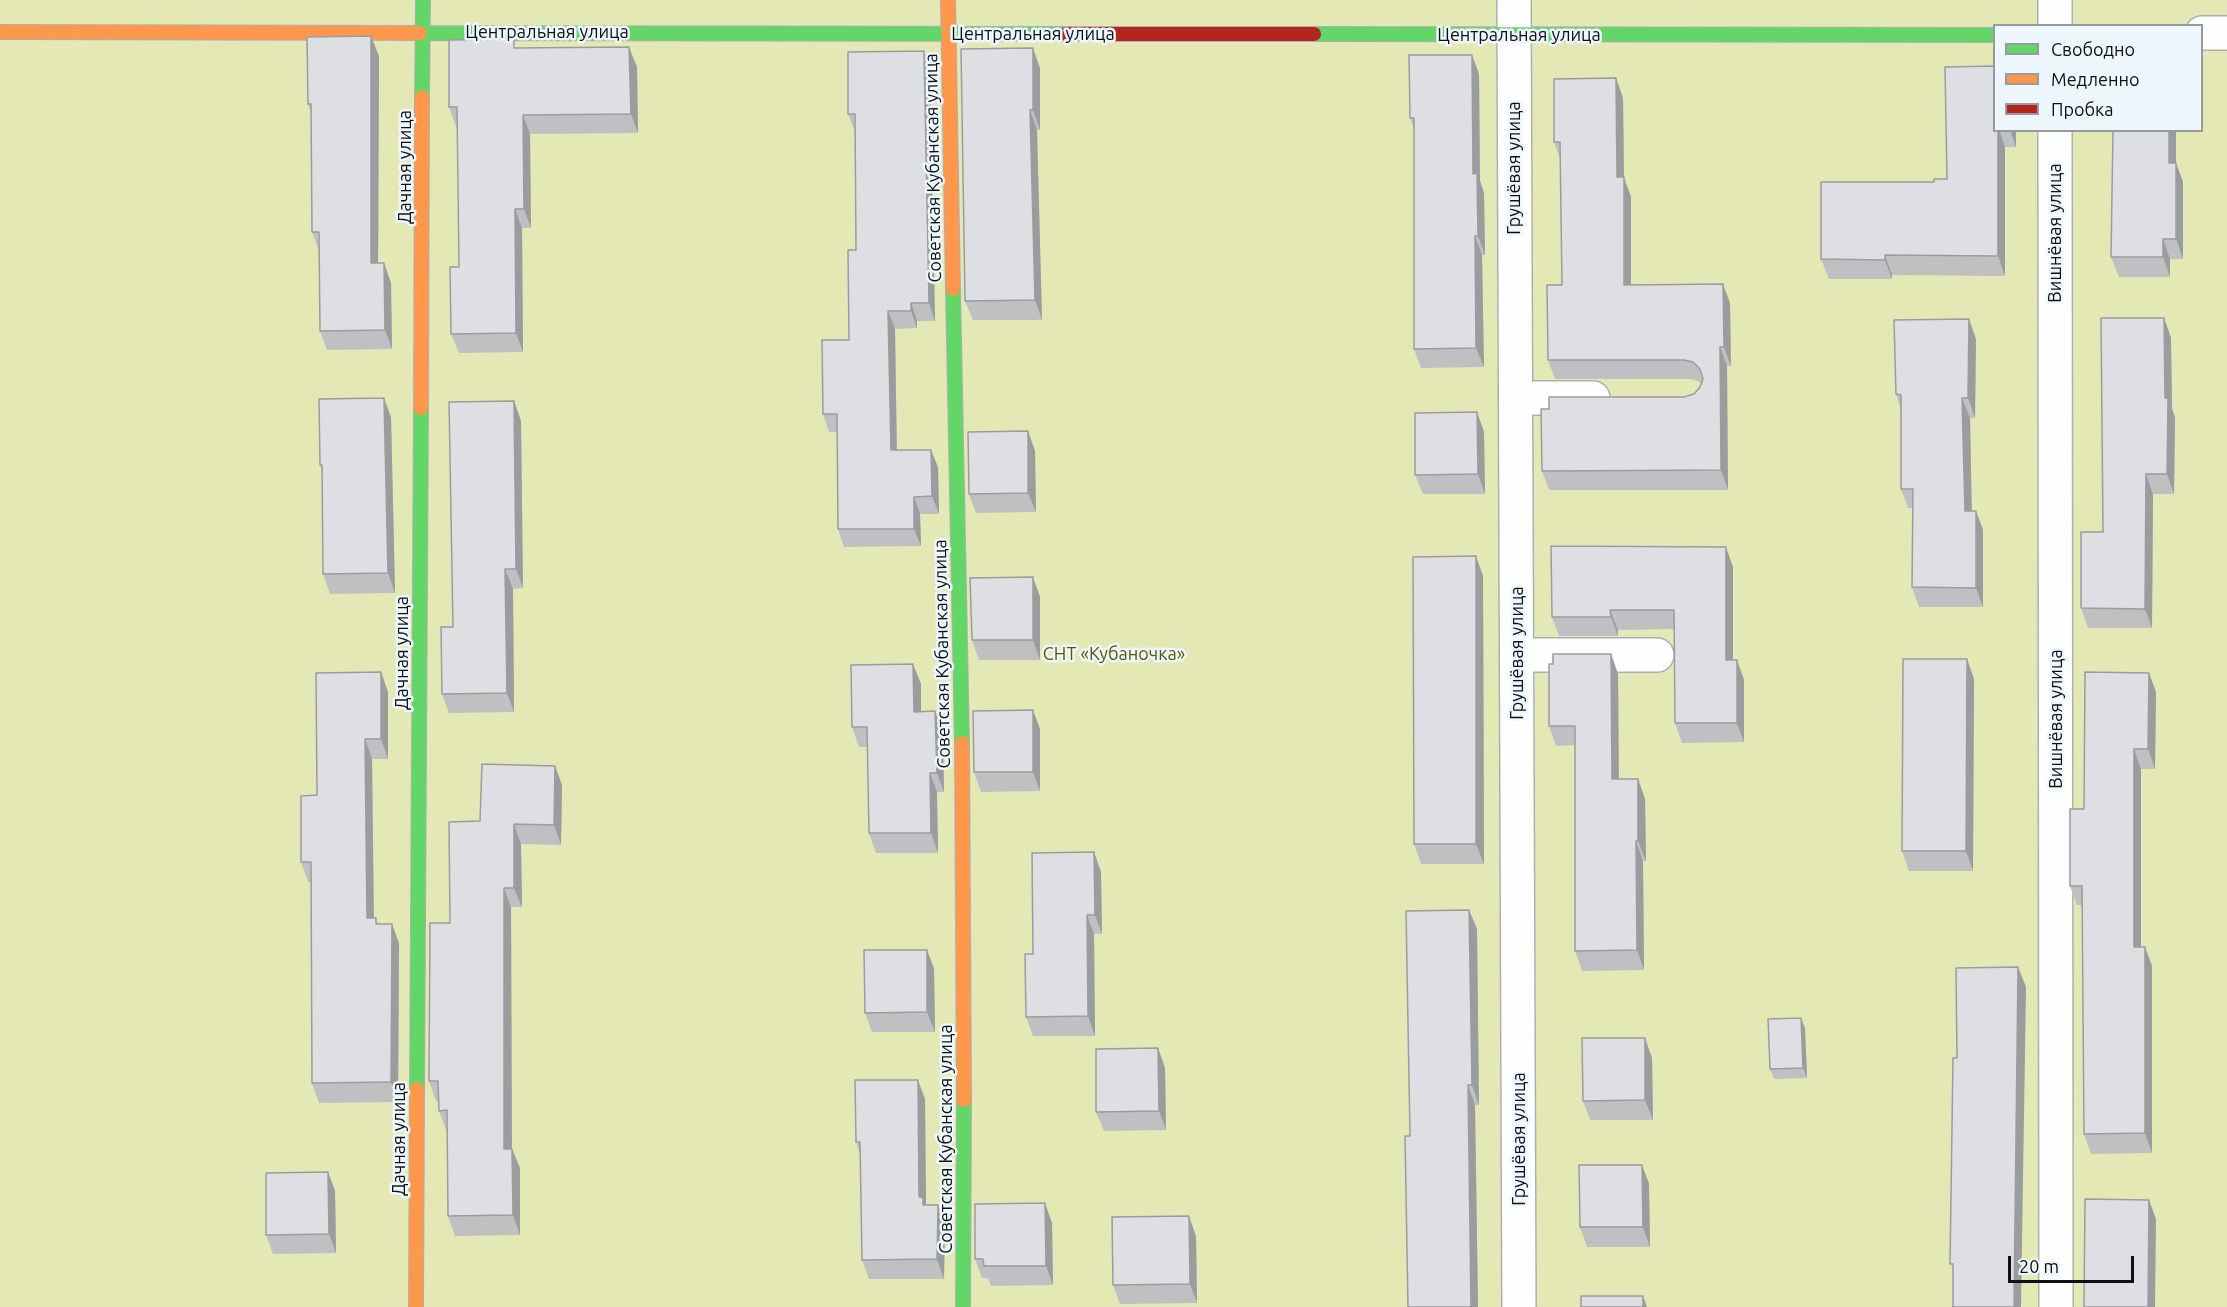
<!DOCTYPE html>
<html>
<head>
<meta charset="utf-8">
<style>
	body { margin:0 }
	#map { position:relative; width:2227px; height:1307px; overflow:hidden; background:#f2f7fa; font-family:Ubuntu,sans-serif }
	canvas { display:block }
	.legend { position:absolute; left:1993px; top:24px; width:210px; height:108px; box-sizing:border-box; background:#eff7fe; border:2px solid #959ba0; margin:0; padding:8px 10px; list-style:none; font-size:18px; color:#0e1113 }
	.legend li { display:flex; align-items:center; gap:12px; height:30px }
	.legend b { width:30px; border:2px solid #959ba0 }
	.scale { position:absolute; left:2008px; top:1256px; width:126px; height:27px; box-sizing:border-box; border:3px solid #0e1113; border-top:0; padding-left:8px; font-size:18px; line-height:21px; white-space:nowrap; color:#0e1113; -webkit-text-stroke:4px #eff7fe; paint-order:stroke }
</style>
</head>
<body>
<div id="map">
<canvas width="2227" height="1307"></canvas>
<ul class="legend">
<li><b style="height:8px;background:#63d668"></b>Свободно</li>
<li><b style="height:8px;background:#ff974d"></b>Медленно</li>
<li><b style="height:8px;background:#b3261e"></b>Пробка</li>
</ul>
<div class="scale">20 m</div>
</div>
<script>
const c = document.querySelector('canvas').getContext('2d');
c.lineJoin = 'round';
function paint(path, color) { c.fillStyle = color; c.fill(path, 'evenodd'); }
const toPath = rows => new Path2D(rows.map(r => 'M' + r).join(''));
function strokePath(path, color, width, dash) { c.strokeStyle = color; c.lineWidth = width; c.lineCap = dash ? 'butt' : 'round'; c.setLineDash(dash || []); c.stroke(path); }
function label(font, color, halo, rows, align = 'center') {
  c.font = font + ' Ubuntu,sans-serif'; c.lineWidth = 5; c.setLineDash([]); c.textBaseline = 'middle'; c.strokeStyle = halo; c.fillStyle = color; for (const [text, x, y, turn = 0] of rows) {
    c.save(); c.translate(x, y); c.rotate((+turn || 0) * Math.PI / 180); c.textAlign = isNaN(turn) ? turn : align; if (halo) c.strokeText(text, 0, 0); c.fillText(text, 0, 0); c.restore();
  }
}
paint(toPath([
	[0,0,2227,0,2227,1307,0,1307],
	[1994,26,2202,26,2202,130,1994,130]
]), '#e4e8b5');
const street = toPath([
	[1514,0,1519,1307],
	[2055,0,2055,26],
	[2202,33,2227,33],
	[2055,130,2056,1307],
	[1516,398,1593,398],
	[1517,655,1657,655]
]);
const fast = toPath([
	[420,33,1066,34],
	[1314,34,1994,35],
	[422,97,423,0],
	[953,289,962,743],
	[417,1089,421,408],
	[963,1307,964,1100]
]);
const slow = toPath([
	[948,0,953,289],
	[0,32,420,33],
	[421,408,422,97],
	[962,743,964,1100],
	[416,1307,417,1089]
]);
const jam = toPath([
	[1066,34,1314,34]
]);
strokePath(street, '#adb0b3', 36);
strokePath(fast, '#adb0b3', 16);
strokePath(slow, '#adb0b3', 16);
strokePath(jam, '#adb0b3', 16);
strokePath(street, '#fdfefe', 33);
strokePath(fast, '#63d668', 14);
strokePath(slow, '#ff974d', 14);
strokePath(jam, '#b3261e', 14);
paint(toPath([
	[517,48,637,67,638,133,530,134,531,228,522,228,523,352,459,353,451,334,459,267,458,126,456,126,449,107],
	[379,56,378,263,391,283,392,349,327,350,320,331,319,251,312,232,311,113,308,104],
	[1040,68,1040,130,1037,130,1042,320,973,320,965,301],
	[930,69,935,321,917,321,917,328,895,329,897,450,938,467,939,514,920,514,921,546,844,547,838,529,837,432,829,432,823,414,849,340,856,250,855,132,848,114],
	[1479,74,1480,181,1484,193,1485,255,1482,255,1484,367,1421,368,1414,349,1414,129,1410,118],
	[1623,98,1624,178,1631,197,1631,285,1730,303,1731,366,1727,366,1728,490,1549,490,1542,471,1549,409,1684,397,1694,394,1700,387,1701,383,1700,382,1691,379,1555,379,1548,360,1562,285,1560,158,1554,142],
	[1995,130,2016,130,2016,147,2005,147,2005,276,1892,275,1892,279,1829,279,1821,259,1934,182,1947,179],
	[2111,130,2176,130,2176,163,2183,182,2183,259,2170,259,2170,277,2119,277,2111,257,2113,133],
	[2164,318,2171,338,2172,409,2175,417,2174,494,2153,494,2152,628,2088,628,2081,608],
	[1976,339,1975,418,1970,418,1972,511,1983,530,1983,607,1919,607,1912,587,1913,508,1908,508,1901,489,1901,410,1896,394],
	[514,401,521,421,523,588,513,589,514,712,449,713,442,694,453,627],
	[1477,412,1484,432,1485,494,1423,494,1415,475],
	[391,417,395,593,330,594,323,574,322,472,320,465],
	[1028,431,1035,451,1036,512,976,513,969,494],
	[1733,567,1733,660,1737,660,1744,680,1744,742,1682,743,1675,723,1674,629,1618,630,1618,636,1559,636,1552,617],
	[1483,576,1484,864,1421,864,1414,844],
	[1040,597,1040,660,979,660,972,640],
	[1611,654,1618,674,1619,779,1638,779,1645,799,1646,861,1643,861,1644,970,1582,971,1575,951,1575,745,1556,746,1549,726,1553,664],
	[1967,659,1974,679,1973,871,1909,871,1902,851],
	[913,664,921,684,921,711,935,711,943,731,944,792,937,792,938,853,876,853,869,833,868,747,859,747,852,727],
	[381,672,388,692,388,759,372,759,374,918,379,924,399,943,398,1102,319,1103,312,1083,311,882,308,882,301,862],
	[2149,673,2156,692,2155,769,2141,769,2141,947,2145,947,2152,966,2152,1153,2091,1154,2084,1134,2082,905,2077,905,2070,886,2084,809],
	[1040,729,1040,791,981,792,974,772],
	[555,766,562,785,561,845,521,844,522,907,511,907,512,1149,520,1168,520,1235,455,1236,448,1216,447,1130,446,1130,439,1111,439,1101,436,1101,429,1081,480,821],
	[1094,852,1101,872,1102,934,1094,934,1095,1036,1033,1036,1026,1017,1033,954],
	[1469,910,1477,929,1479,1105,1475,1105,1478,1307,1408,1307,1410,1136],
	[927,950,934,969,935,1032,872,1032,865,1013],
	[1805,1028,1807,1078,1774,1079,1770,1069],
	[1158,1048,1165,1068,1166,1130,1104,1131,1096,1112],
	[1652,1058,1653,1120,1590,1120,1583,1101],
	[925,1099,926,1205,938,1205,945,1224,944,1279,869,1279,862,1260,860,1155,856,1142],
	[1642,1165,1649,1184,1650,1247,1587,1247,1580,1227],
	[328,1172,335,1191,336,1253,273,1254,266,1235],
	[1052,1223,1053,1285,991,1286,988,1278,982,1278,975,1259],
	[1196,1236,1197,1303,1120,1304,1113,1285]
]), '#bfc0c2');
paint(toPath([
	[371,36,379,56,378,283,371,263],
	[629,47,637,67,638,133,631,114],
	[1033,48,1040,68,1040,130,1033,110],
	[924,51,930,69,935,321,929,303],
	[1472,55,1479,74,1480,181,1484,193,1485,255,1478,236,1473,174],
	[1616,78,1623,98,1624,178,1631,197,1631,305,1624,285,1617,177],
	[1030,110,1037,130,1042,320,1035,300],
	[523,115,530,134,531,228,524,209],
	[1998,130,1999,130,2005,147,2005,276,1998,256],
	[2010,130,2016,130,2016,147],
	[2169,130,2176,130,2176,182,2169,163],
	[2176,163,2183,182,2183,259,2176,239],
	[515,209,522,228,523,352,516,333],
	[1475,236,1482,255,1484,367,1476,348],
	[2163,239,2170,259,2170,277,2163,257],
	[1885,255,1892,275,1892,279,1885,260],
	[384,263,391,283,392,349,385,330],
	[1723,284,1730,303,1731,366,1724,347],
	[911,303,917,321,917,328,911,311],
	[888,311,895,329,897,468,891,450],
	[2164,318,2171,338,2172,409,2175,417,2174,494,2167,474,2165,398],
	[1969,319,1976,339,1975,418,1968,398],
	[1720,347,1727,366,1728,490,1721,470],
	[384,398,391,417,395,593,388,573],
	[1962,398,1970,418,1972,530,1965,511],
	[514,401,521,421,523,588,516,569],
	[1477,412,1484,432,1485,494,1478,474],
	[1028,431,1035,451,1036,512,1028,493],
	[931,450,938,467,939,514,932,496],
	[2146,474,2153,494,2152,628,2145,609],
	[914,497,920,514,921,546,914,529],
	[1976,511,1983,530,1983,607,1976,588],
	[1726,547,1733,567,1733,680,1726,660],
	[1476,556,1483,576,1484,864,1476,844],
	[505,569,513,589,514,712,507,693],
	[1033,577,1040,597,1040,660,1033,640],
	[1610,610,1618,630,1618,636,1611,617],
	[1611,654,1618,674,1619,799,1612,779],
	[1967,659,1974,679,1973,871,1966,851],
	[1737,660,1744,680,1744,742,1737,723],
	[913,664,921,684,921,731,914,712],
	[381,672,388,692,388,759,381,739],
	[2149,673,2156,692,2155,769,2148,749],
	[1033,710,1040,729,1040,791,1033,772],
	[935,711,943,731,944,792,937,773],
	[365,739,372,759,374,937,367,918],
	[2134,749,2141,769,2141,966,2134,947],
	[555,766,562,785,561,845,554,825],
	[930,773,937,792,938,853,931,833],
	[1638,779,1645,799,1646,861,1638,841],
	[514,824,521,844,522,907,514,888],
	[1636,841,1643,861,1644,970,1637,950],
	[1094,852,1101,872,1102,934,1095,915],
	[504,888,511,907,512,1169,504,1149],
	[1469,910,1477,929,1479,1105,1472,1085],
	[1087,915,1094,934,1095,1036,1088,1016],
	[392,924,399,943,398,1102,391,1082],
	[2145,947,2152,966,2152,1153,2145,1133],
	[927,950,934,969,935,1032,927,1012],
	[2018,967,2026,987,2021,1307,2014,1307],
	[1801,1018,1805,1028,1807,1078,1803,1068],
	[1645,1038,1652,1058,1653,1120,1645,1100],
	[1158,1048,1165,1068,1166,1130,1159,1111],
	[918,1080,925,1099,926,1205,930,1217,919,1197],
	[1468,1085,1475,1105,1478,1307,1471,1307],
	[512,1149,520,1168,520,1235,513,1215],
	[1642,1165,1649,1184,1650,1247,1643,1227],
	[328,1172,335,1191,336,1253,329,1234],
	[2149,1200,2156,1219,2155,1307,2148,1307],
	[1045,1203,1052,1223,1053,1285,1046,1266],
	[938,1205,945,1224,944,1279,937,1259],
	[1189,1216,1196,1236,1197,1303,1190,1284],
	[1643,1296,1647,1307,1643,1307]
]), '#9b9c9e');
const building = toPath([
	[371,36,371,263,384,263,385,330,320,331,319,232,312,232,311,104,308,104,307,37,371,36],
	[514,39,514,48,629,47,631,114,523,115,524,209,515,209,516,333,451,334,450,267,459,267,457,107,449,107,449,40,514,39],
	[1033,48,1033,110,1030,110,1035,300,965,301,961,49,1033,48],
	[924,51,929,303,911,303,911,311,888,311,891,450,931,450,932,496,914,497,914,529,838,529,837,414,823,414,822,340,849,340,848,250,856,250,855,114,848,114,848,52,924,51],
	[1409,55,1472,55,1473,174,1477,173,1478,236,1475,236,1476,348,1414,349,1414,118,1410,118,1409,55],
	[1995,66,1995,130,1998,130,1998,256,1885,255,1885,260,1821,259,1821,182,1934,182,1934,179,1947,179,1945,67,1995,66],
	[1616,78,1617,177,1624,177,1624,285,1723,284,1724,347,1720,347,1721,470,1542,471,1541,409,1549,409,1549,397,1684,397,1694,394,1700,387,1703,379,1700,369,1693,362,1684,360,1548,360,1547,285,1562,285,1560,142,1554,142,1554,79,1616,78],
	[2113,130,2169,130,2169,163,2176,163,2176,239,2163,239,2163,257,2111,257,2113,130],
	[2101,318,2164,318,2165,398,2168,398,2167,474,2146,474,2145,609,2081,608,2081,532,2103,532,2101,318],
	[1969,319,1968,398,1962,398,1965,511,1976,511,1976,588,1912,587,1913,489,1901,489,1901,395,1896,394,1894,320,1969,319],
	[384,398,388,573,323,574,322,465,320,465,319,399,384,398],
	[514,401,516,569,505,569,507,693,442,694,441,627,453,627,449,402,514,401],
	[1477,412,1478,474,1415,475,1415,413,1477,412],
	[1028,431,1028,493,969,494,968,432,1028,431],
	[1551,546,1726,547,1726,660,1737,660,1737,723,1675,723,1674,610,1610,610,1611,617,1552,617,1551,546],
	[1476,556,1476,844,1414,844,1413,557,1476,556],
	[1033,577,1033,640,972,640,970,578,1033,577],
	[1553,654,1611,654,1612,779,1638,779,1638,841,1636,841,1637,950,1575,951,1575,726,1549,726,1549,664,1553,664,1553,654],
	[1903,659,1967,659,1966,851,1902,851,1903,659],
	[913,664,914,712,935,711,937,773,930,773,931,833,869,833,867,727,852,727,851,665,913,664],
	[381,672,381,739,365,739,367,918,376,918,376,924,392,924,391,1082,312,1083,311,862,301,862,301,796,317,795,316,673,381,672],
	[2085,672,2149,673,2148,749,2134,749,2134,947,2145,947,2145,1133,2084,1134,2082,886,2070,886,2070,809,2084,809,2085,672],
	[1033,710,1033,772,974,772,973,711,1033,710],
	[482,764,555,766,554,825,514,824,514,888,504,888,504,1149,512,1149,513,1215,448,1216,447,1110,439,1111,438,1081,429,1081,430,923,450,923,449,822,480,821,482,764],
	[1094,852,1095,915,1087,915,1088,1016,1026,1017,1025,954,1033,954,1032,853,1094,852],
	[1469,910,1472,1085,1468,1085,1471,1307,1408,1307,1405,1136,1410,1136,1406,911,1469,910],
	[864,950,927,950,927,1012,865,1013,864,950],
	[2018,967,2014,1306,2017,1306,2017,1307,1953,1307,1953,1264,1950,1264,1953,1058,1957,1058,1956,968,2018,967],
	[1801,1018,1803,1068,1770,1069,1768,1019,1801,1018],
	[1582,1038,1645,1038,1645,1100,1583,1101,1582,1038],
	[1158,1048,1159,1111,1096,1112,1096,1049,1158,1048],
	[855,1080,918,1080,919,1197,923,1197,923,1205,938,1205,937,1259,862,1260,860,1142,856,1142,855,1080],
	[1579,1165,1642,1165,1643,1227,1580,1227,1579,1165],
	[328,1172,329,1234,266,1235,266,1173,328,1172],
	[2085,1199,2149,1200,2148,1307,2084,1307,2085,1199],
	[1045,1203,1046,1266,984,1266,983,1259,975,1259,975,1204,1045,1203],
	[1189,1216,1190,1284,1113,1285,1112,1217,1189,1216],
	[1581,1296,1643,1296,1643,1307,1581,1307,1581,1296]
]);
paint(building, '#dedfe2');
strokePath(building, '#9b9c9e', 1.5);
label('18px', '#0e1113', '#eff7fe', [
	["Центральная улица",547,32],
	["Центральная улица",1033,34],
	["Центральная улица",1519,35],
	["Дачная улица",405,167,-90],
	["Советская Кубанская улица",933,168,-91],
	["Грушёвая улица",1514,168,-90],
	["Вишнёвая улица",2055,233,-90],
	["Дачная улица",402,653,-90],
	["Грушёвая улица",1517,653,-90],
	["Советская Кубанская улица",942,654,-91],
	["Вишнёвая улица",2056,719,-90],
	["Дачная улица",399,1139,-90],
	["Советская Кубанская улица",946,1139,-90],
	["Грушёвая улица",1519,1139,-90]
]);
label('18px', '#585906', '#eff7fe', [
	["СНТ «Кубаночка»",1114,654]
]);
</script>
</body>
</html>
